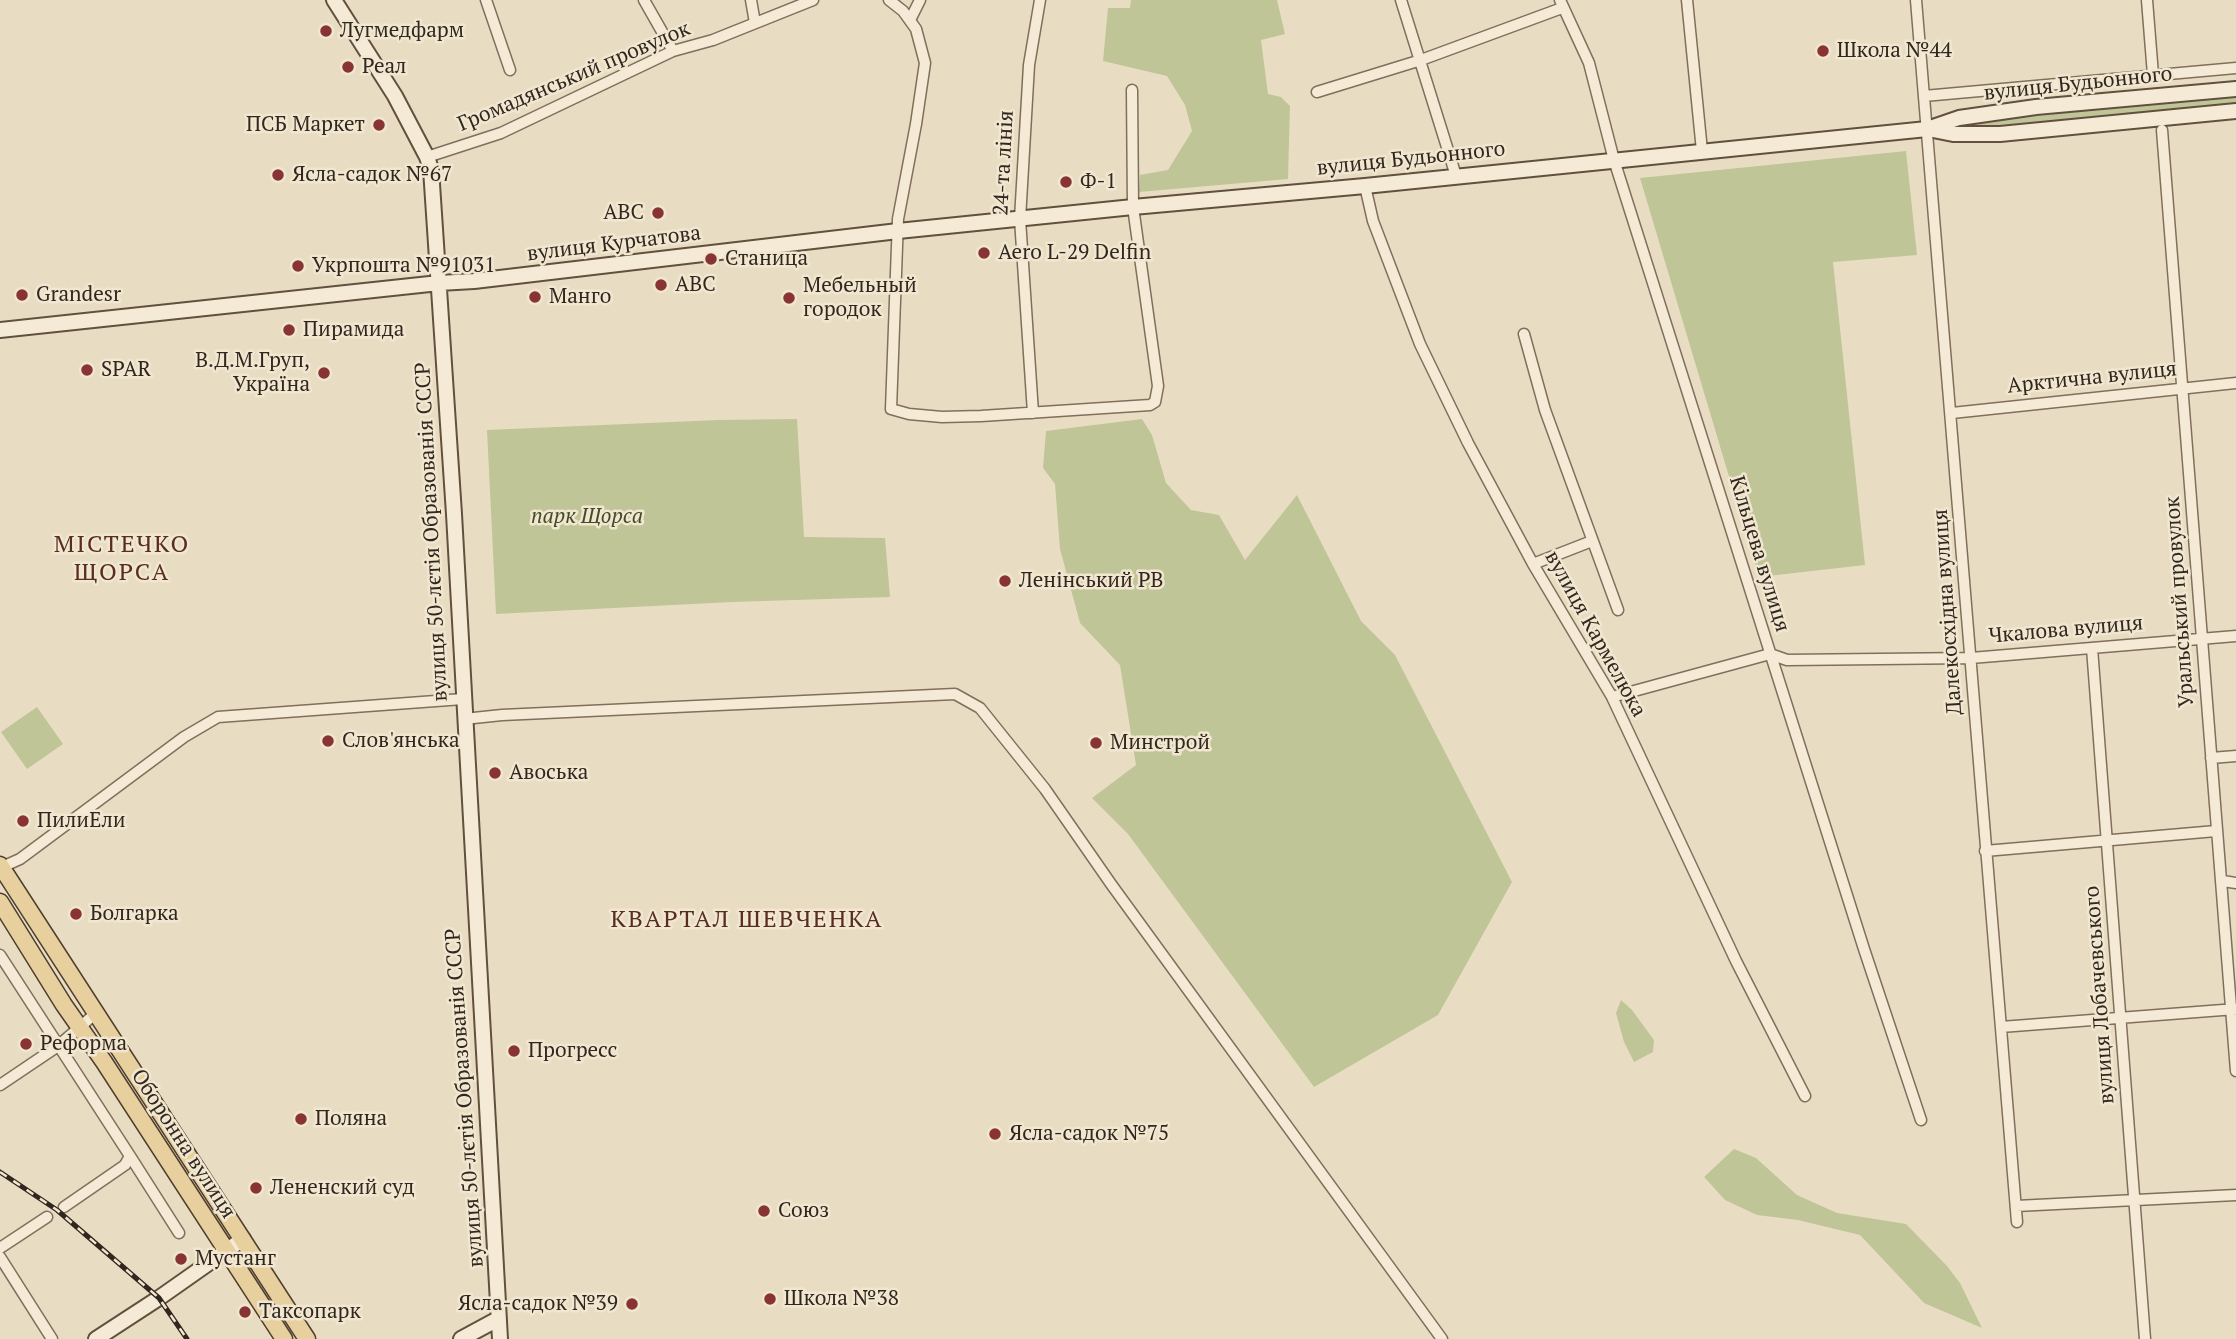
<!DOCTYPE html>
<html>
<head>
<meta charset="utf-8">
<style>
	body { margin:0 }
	canvas { display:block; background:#e8ddc2 }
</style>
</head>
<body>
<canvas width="2236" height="1339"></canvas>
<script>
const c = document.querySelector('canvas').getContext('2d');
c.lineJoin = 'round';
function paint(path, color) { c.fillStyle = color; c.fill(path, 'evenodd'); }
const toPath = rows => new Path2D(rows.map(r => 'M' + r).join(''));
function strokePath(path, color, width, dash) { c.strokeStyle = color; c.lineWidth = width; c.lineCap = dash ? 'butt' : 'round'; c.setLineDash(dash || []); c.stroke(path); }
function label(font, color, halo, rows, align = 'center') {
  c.font = font + ' "PT Serif",serif'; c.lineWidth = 5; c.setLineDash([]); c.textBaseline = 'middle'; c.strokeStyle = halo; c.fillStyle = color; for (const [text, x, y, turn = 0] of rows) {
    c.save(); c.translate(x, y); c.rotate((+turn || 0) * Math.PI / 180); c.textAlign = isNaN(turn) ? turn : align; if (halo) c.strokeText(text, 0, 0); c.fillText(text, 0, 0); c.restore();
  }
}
paint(toPath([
	[1131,0,1277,0,1285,34,1261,40,1268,94,1281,97,1290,106,1288,179,1139,192,1140,175,1168,170,1192,131,1185,105,1167,76,1103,61,1108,8,1130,8],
	[2236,96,2236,106,2023,125,1952,129,1952,126,2022,117],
	[1906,151,1917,255,1833,262,1865,565,1759,577,1640,178],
	[797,419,804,537,885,538,890,597,732,602,496,614,487,430,718,420],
	[1142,419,1152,435,1166,483,1191,510,1219,515,1245,560,1297,495,1361,621,1395,655,1512,882,1438,1015,1314,1087,1128,834,1092,798,1136,765,1120,665,1080,623,1060,549,1055,484,1043,468,1046,431],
	[37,707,63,744,27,769,1,732],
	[1621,1000,1632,1010,1654,1040,1653,1052,1634,1062,1624,1042,1616,1013],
	[1734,1149,1756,1158,1797,1195,1837,1213,1906,1224,1947,1266,1960,1283,1982,1328,1924,1303,1860,1235,1798,1220,1757,1215,1725,1200,1704,1177]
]), '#c0c598');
const street = toPath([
	[486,0,510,70],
	[644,0,673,51],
	[751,0,755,23],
	[889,0,903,11,916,29,925,63,916,124,898,219,891,409,909,414,942,417,981,416,1150,405,1155,402,1158,386,1133,207,1132,90],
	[1401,0,1456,176],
	[1560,0,1589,63,1614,160,1864,949,1921,1120],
	[1687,0,1702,151],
	[1916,0,2017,1222],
	[2147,0,2153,75],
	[910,20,920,0],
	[1317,92,1421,60,1562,8],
	[1924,96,2236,68],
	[2162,130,2236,1071],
	[427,157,501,133,673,51,713,40,813,0],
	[1365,186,1373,221,1420,344,1468,443,1533,564,1612,697,1736,961,1805,1096],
	[1524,334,1545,410,1618,610],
	[1033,413,1020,219,1029,65,1040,0],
	[1952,413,2236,383],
	[1533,564,1592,541],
	[2092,648,2145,1339],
	[1612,697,1770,654,1787,660,1971,658,2236,636],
	[464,719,502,715,955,694,980,708,1045,789,1111,884,1442,1339],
	[2211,758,2236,756],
	[1985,851,2216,831],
	[0,868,20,859,184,737,218,717,463,699],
	[2223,881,2236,883],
	[0,955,130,1156,125,1165,64,1207],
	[2001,1027,2236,1009],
	[0,1085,58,1046,96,1013],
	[130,1156,179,1233],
	[2016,1206,2236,1195],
	[0,1248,47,1217],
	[0,1257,52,1339]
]);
const secondary = toPath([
	[334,0,395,96,427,157,431,169,454,514,500,1339],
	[1928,129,1953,134,2000,134,2236,111],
	[0,330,439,283,474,281,898,231,1133,207,1365,186,1927,129,1959,118,2036,107,2236,89],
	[96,1339,159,1298,243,1239],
	[461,1339,498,1319]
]);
const primary = toPath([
	[0,865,307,1339],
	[0,902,64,1005,104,1062,284,1339]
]);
strokePath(street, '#806f5c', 13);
strokePath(secondary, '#62503f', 18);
strokePath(primary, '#4e3e2f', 19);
strokePath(street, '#f4ead5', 10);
strokePath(secondary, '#f4ead5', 14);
strokePath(primary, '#e8d09e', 16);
const rail = toPath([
	[0,1172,57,1210,159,1298,187,1339]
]);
strokePath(rail, '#32271e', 5);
strokePath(rail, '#f1e7d1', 2.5, [8]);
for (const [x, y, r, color] of [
	[326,31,7,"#883334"],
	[1823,51,7,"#883334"],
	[348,67,7,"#883334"],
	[379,125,7,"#883334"],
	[278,175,7,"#883334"],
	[1066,182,7,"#883334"],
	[658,213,7,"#883334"],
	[984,253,7,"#883334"],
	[711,259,7,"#883334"],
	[298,266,7,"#883334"],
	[661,285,7,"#883334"],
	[22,295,7,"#883334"],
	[535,297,7,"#883334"],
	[789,298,7,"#883334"],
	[289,330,7,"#883334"],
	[87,370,7,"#883334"],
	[324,373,7,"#883334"],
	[1005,581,7,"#883334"],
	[328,741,7,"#883334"],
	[1096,743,7,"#883334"],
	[495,773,7,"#883334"],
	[23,821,7,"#883334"],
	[76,914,7,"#883334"],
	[26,1044,7,"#883334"],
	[514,1051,7,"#883334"],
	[301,1119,7,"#883334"],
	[995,1134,7,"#883334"],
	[256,1188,7,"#883334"],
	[764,1211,7,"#883334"],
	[181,1259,7,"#883334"],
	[770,1299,7,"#883334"],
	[632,1304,7,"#883334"],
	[245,1312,7,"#883334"]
]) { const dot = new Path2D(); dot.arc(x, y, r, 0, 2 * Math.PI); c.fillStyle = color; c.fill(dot); strokePath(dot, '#f1e7d1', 2.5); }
label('21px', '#32271e', '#f1e7d1', [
	["Лугмедфарм",340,31],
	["Школа №44",1837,51],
	["Реал",362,67],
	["ПСБ Маркет",365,125,"right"],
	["Ясла-садок №67",292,175],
	["Ф-1",1080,182],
	["ABC",644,213,"right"],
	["Aero L-29 Delfin",998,253],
	["Станица",725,259],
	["Укрпошта №91031",312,266],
	["АВС",675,285],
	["Мебельный",803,286],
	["городок",803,310],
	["Grandesr",36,295],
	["Манго",549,297],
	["Пирамида",303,330],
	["В.Д.М.Груп,",310,361,"right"],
	["Україна",310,385,"right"],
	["SPAR",101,370],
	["Ленінський РВ",1019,581],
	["Слов'янська",342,741],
	["Минстрой",1110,743],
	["Авоська",509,773],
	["ПилиЕли",37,821],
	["Болгарка",90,914],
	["Реформа",40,1044],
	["Прогресс",528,1051],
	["Поляна",315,1119],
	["Ясла-садок №75",1009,1134],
	["Лененский суд",270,1188],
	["Союз",778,1211],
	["Мустанг",195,1259],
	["Школа №38",784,1299],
	["Ясла-садок №39",618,1304,"right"],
	["Таксопарк",259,1312]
], 'left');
label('21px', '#32271e', '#f1e7d1', [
	["Громадянський провулок",574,77,-23],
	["вулиця Будьонного",2078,84,-6],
	["вулиця Будьонного",1411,159,-6],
	["24-та лінія",1004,163,-87],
	["вулиця Курчатова",614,244,-7],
	["Арктична вулиця",2092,378,-6],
	["вулиця 50-лєтія Образованія СССР",432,532,-93],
	["Кільцева вулиця",1759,554,73],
	["Уральський провулок",2180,602,-94],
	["Далекосхідна вулиця",1948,612,-94],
	["Чкалова вулиця",2066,630,-5],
	["вулиця Кармелюка",1595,634,61],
	["вулиця Лобачевського",2100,995,-94],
	["вулиця 50-лєтія Образованія СССР",465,1098,-94],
	["Оборонна вулиця",183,1144,57]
]);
label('italic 21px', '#434c27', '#f1e7d1', [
	["парк Щорса",587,517]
]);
c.letterSpacing = '2px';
label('24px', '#592d22', '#f1e7d1', [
	["МІСТЕЧКО",122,545],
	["ЩОРСА",122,573],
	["КВАРТАЛ ШЕВЧЕНКА",747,920]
]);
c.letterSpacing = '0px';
</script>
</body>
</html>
